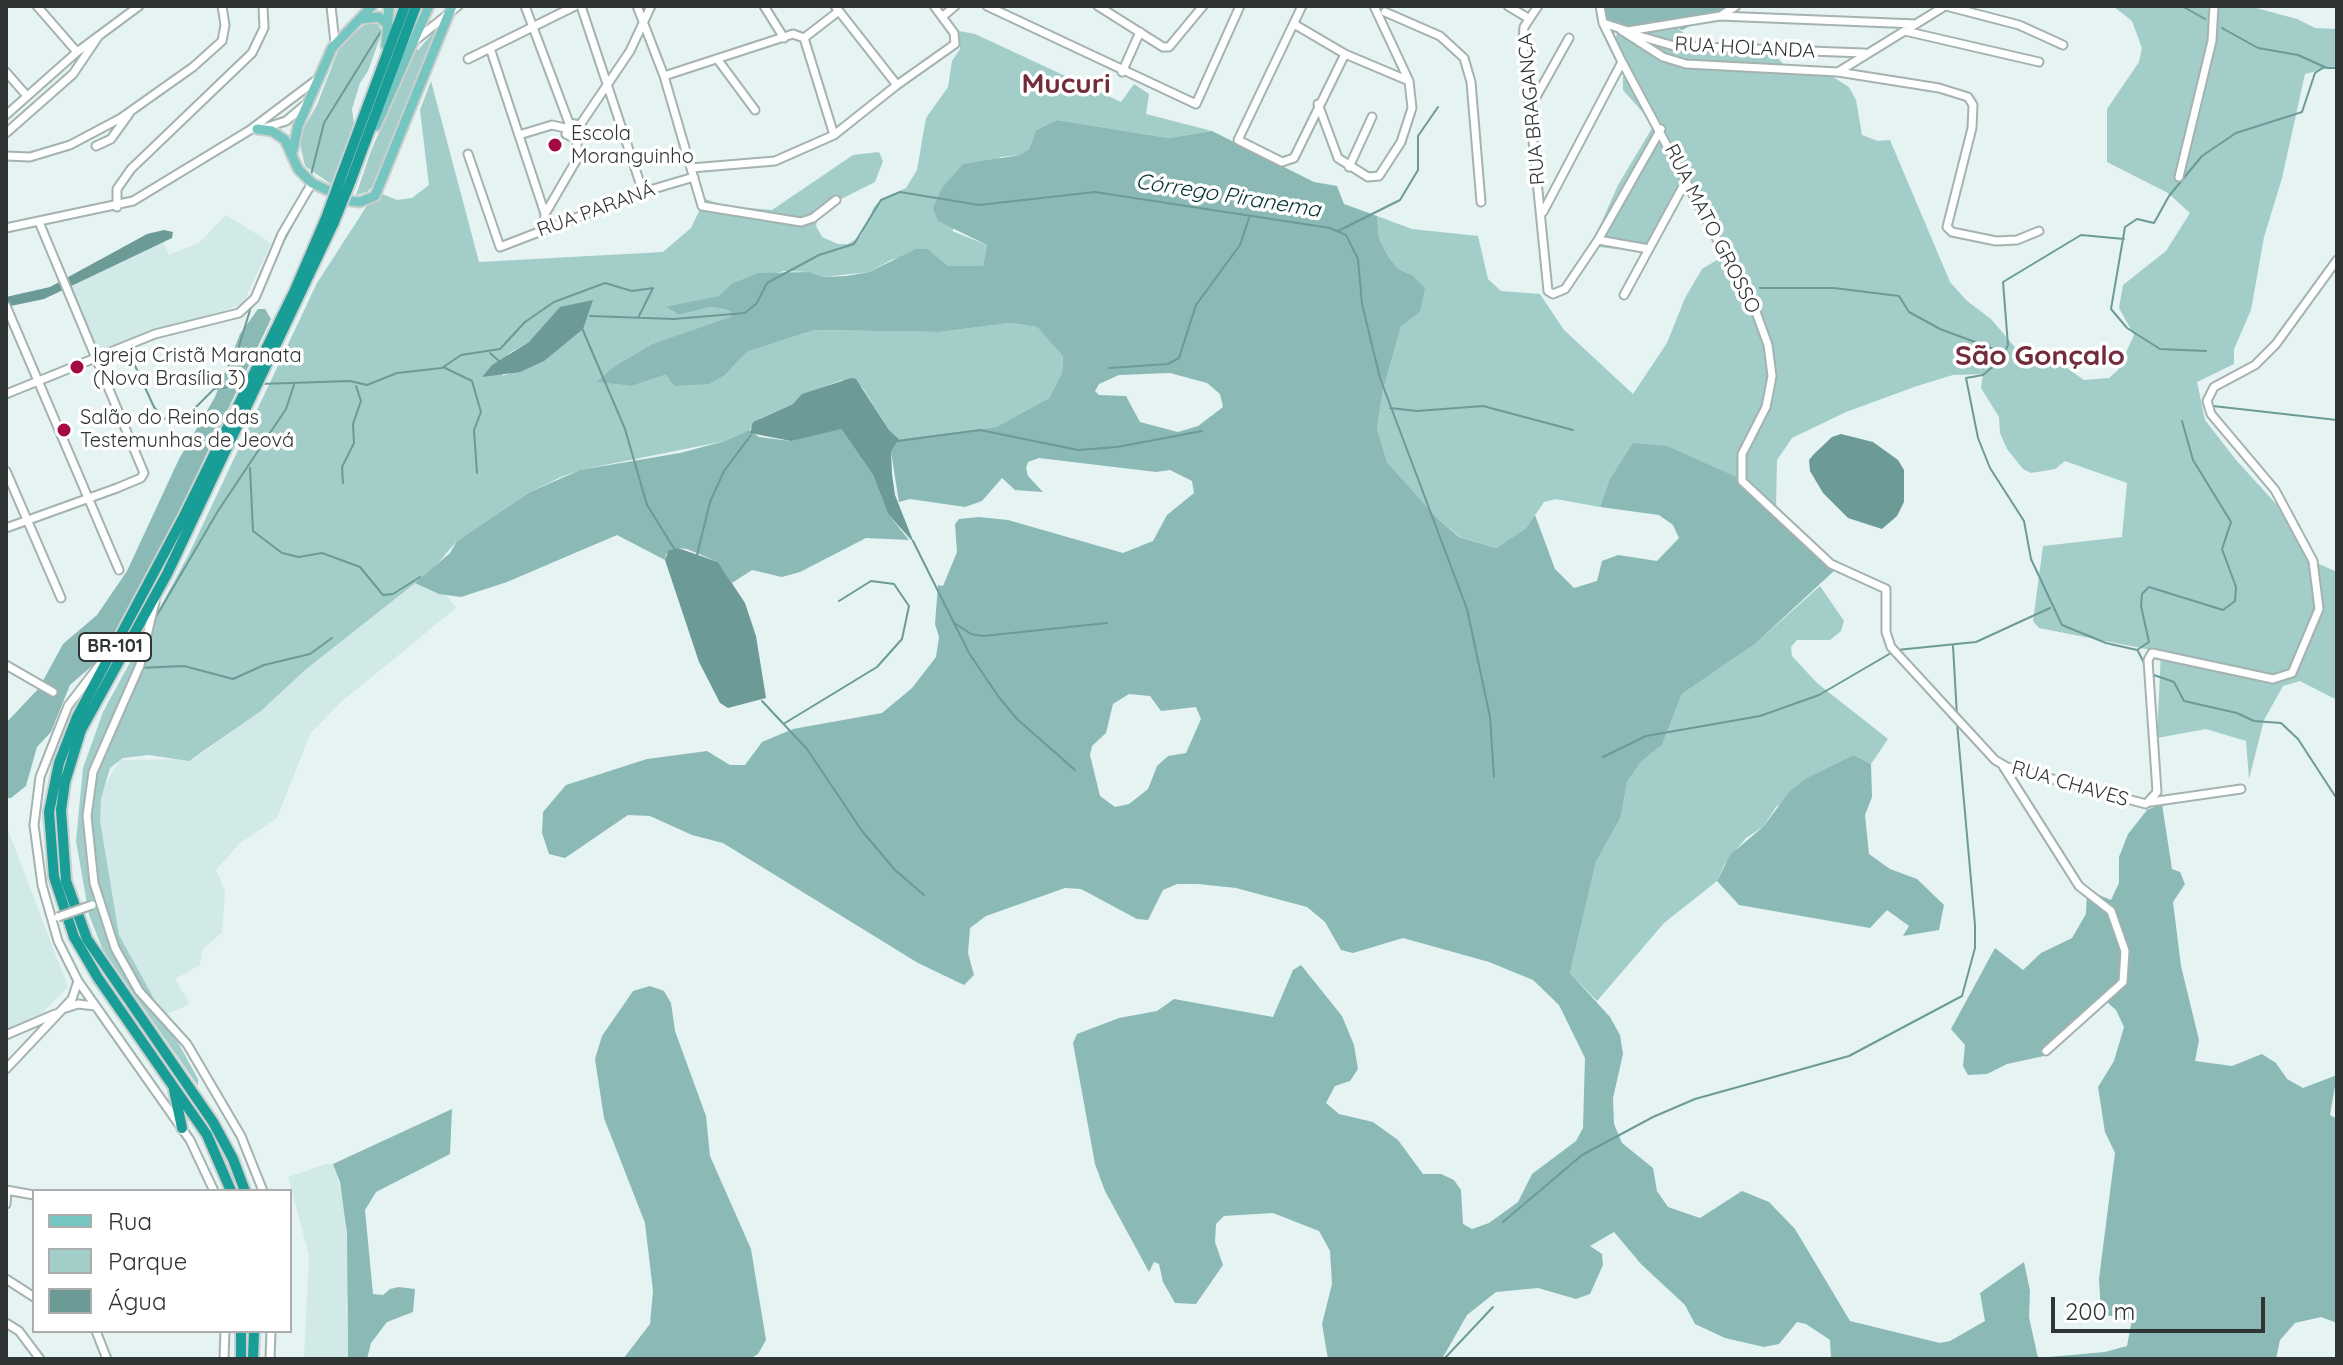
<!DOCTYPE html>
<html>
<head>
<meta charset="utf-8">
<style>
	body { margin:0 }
	#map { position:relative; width:2343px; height:1365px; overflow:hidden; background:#e5f3f2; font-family:Quicksand,sans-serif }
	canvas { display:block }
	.frame { position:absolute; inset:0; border:8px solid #2f3534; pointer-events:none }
	.legend { position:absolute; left:32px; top:1189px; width:260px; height:144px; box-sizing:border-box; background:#fff; border:2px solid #acaeae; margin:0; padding:10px 14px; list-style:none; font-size:24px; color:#2f3534 }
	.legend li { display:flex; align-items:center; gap:16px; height:40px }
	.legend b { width:40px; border:2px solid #acaeae }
	.scale { position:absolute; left:2051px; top:1297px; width:214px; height:36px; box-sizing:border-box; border:4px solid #2f3534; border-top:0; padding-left:10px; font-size:24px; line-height:28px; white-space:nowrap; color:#2f3534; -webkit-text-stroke:6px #fff; paint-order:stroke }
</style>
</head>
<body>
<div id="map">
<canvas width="2343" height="1365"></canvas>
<div class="frame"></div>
<ul class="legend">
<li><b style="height:10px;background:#75c5c1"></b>Rua</li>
<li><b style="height:22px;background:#a2cdc9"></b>Parque</li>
<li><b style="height:22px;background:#6c9b97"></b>Água</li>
</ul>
<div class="scale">200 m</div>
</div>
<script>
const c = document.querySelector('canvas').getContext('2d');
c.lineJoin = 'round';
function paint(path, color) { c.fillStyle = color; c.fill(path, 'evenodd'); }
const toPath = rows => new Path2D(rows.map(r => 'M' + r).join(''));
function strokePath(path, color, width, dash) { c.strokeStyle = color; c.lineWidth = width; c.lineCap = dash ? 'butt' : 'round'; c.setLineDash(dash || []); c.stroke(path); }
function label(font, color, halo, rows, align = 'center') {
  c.font = font + ' Quicksand,sans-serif'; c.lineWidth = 7; c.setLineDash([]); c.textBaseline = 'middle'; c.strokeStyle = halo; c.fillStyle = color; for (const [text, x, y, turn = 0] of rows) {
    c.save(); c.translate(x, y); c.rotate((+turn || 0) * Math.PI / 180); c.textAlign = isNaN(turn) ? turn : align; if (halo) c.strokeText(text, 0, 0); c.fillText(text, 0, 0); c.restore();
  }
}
paint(toPath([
	[226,215,271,243,243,304,94,355,62,281,161,235,169,255,200,242],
	[429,573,456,608,340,703,310,734,277,818,240,843,216,870,225,891,222,932,202,950,200,965,175,979,190,1004,165,1015,125,960,101,899,95,801,120,760,194,759,261,711,305,670],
	[6,825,68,987,41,1014,6,1031],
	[326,1164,333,1164,336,1169,345,1211,350,1276,346,1305,348,1359,304,1359,309,1255,288,1177]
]), '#d1e9e7');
paint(toPath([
	[2113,6,2249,6,2297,19,2315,28,2337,29,2337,66,2305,74,2282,178,2264,237,2251,310,2234,349,2234,364,2197,382,2205,420,2236,460,2277,505,2308,559,2337,572,2337,700,2300,681,2283,686,2264,720,2249,779,2246,741,2206,729,2157,738,2161,652,2039,628,2033,621,2043,546,2122,537,2127,483,2065,461,2055,469,2031,473,2023,469,2007,449,2000,433,1999,417,1981,388,1983,374,1953,375,1917,386,1846,412,1792,438,1777,460,1776,508,1752,484,1609,481,1600,507,1556,499,1544,502,1526,528,1496,548,1460,537,1438,519,1387,462,1377,428,1383,390,1401,325,1420,312,1412,275,1398,269,1388,256,1379,238,1377,216,1412,229,1478,236,1488,279,1501,291,1540,294,1564,330,1633,394,1667,343,1685,298,1702,269,1732,251,1682,182,1650,253,1591,246,1618,185,1654,125,1623,90,1623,71,1613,47,1619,27,1673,25,1695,41,1708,44,1746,41,1767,46,1786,67,1825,72,1849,87,1856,100,1862,135,1878,141,1890,140,1950,282,1967,301,1991,319,2019,352,2043,351,2084,380,2109,378,2118,370,2134,335,2119,308,2123,285,2166,251,2190,213,2168,193,2107,162,2107,109,2139,62,2142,48,2132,21],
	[368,22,377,22,382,32,368,71,360,83,352,109,354,124,331,184,305,166,300,144,302,131,317,105,341,43],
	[437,28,375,184,367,192,356,195,371,151,415,49,418,50],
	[959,31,975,34,1121,102,1134,84,1149,94,1146,114,1212,131,1169,138,1057,120,1036,130,1029,149,1020,155,1000,157,952,231,987,245,983,266,948,266,928,249,891,260,869,272,823,277,810,272,784,271,731,284,720,296,666,308,679,315,710,307,724,309,731,312,732,318,652,344,616,365,599,382,632,386,665,375,669,380,725,375,747,352,814,330,940,332,1010,323,1037,327,1063,355,1062,373,1049,398,996,427,899,439,889,430,862,387,842,380,807,393,793,404,761,418,749,430,725,441,580,470,561,477,530,492,457,541,432,570,305,670,261,711,189,761,149,755,123,758,110,768,101,798,100,821,119,935,198,1079,198,1086,103,950,89,915,76,841,83,768,103,712,188,556,317,283,370,201,382,194,397,200,412,198,429,185,420,110,431,81,479,262,663,252,691,228,705,199,726,206,772,210,853,155,879,152,883,161,875,182,841,199,818,216,816,226,822,237,838,244,848,244,861,236,874,207,882,199,906,188,917,170,926,118,948,87,952,61,960,49],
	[529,342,544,361,502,376,508,354],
	[1820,586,1844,621,1841,631,1830,640,1797,640,1791,647,1792,656,1817,683,1888,739,1871,764,1854,755,1776,807,1764,826,1746,838,1724,865,1717,881,1664,923,1597,1001,1570,973,1596,862,1621,817,1627,782,1641,762,1662,745,1682,694,1755,644]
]), '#a2cdc9');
paint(toPath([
	[1604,6,1730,6,1682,30,1673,25,1619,27,1606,23],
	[1057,120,1169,138,1212,131,1314,182,1337,186,1344,204,1377,216,1379,238,1388,256,1398,269,1412,275,1425,288,1420,312,1401,326,1383,390,1377,428,1387,462,1438,519,1459,537,1496,548,1526,528,1535,515,1555,569,1574,588,1597,581,1602,561,1618,555,1657,561,1679,538,1673,525,1659,515,1600,507,1609,481,1633,443,1667,446,1752,484,1835,570,1755,644,1682,694,1662,745,1641,762,1627,782,1621,817,1596,862,1570,973,1610,1017,1620,1035,1623,1054,1613,1098,1614,1124,1622,1143,1653,1168,1657,1191,1668,1207,1700,1218,1742,1191,1769,1202,1795,1229,1850,1321,1940,1343,1950,1341,1985,1321,1980,1293,2024,1262,2030,1291,2029,1317,2038,1358,2105,1352,2127,1346,2132,1320,2101,1314,2099,1279,2115,1153,2105,1132,2098,1087,2114,1061,2124,1027,2116,1010,2107,1002,2044,1056,2007,1064,1987,1074,1968,1075,1963,1066,1965,1045,1951,1029,1995,948,2023,970,2041,953,2072,938,2086,914,2087,890,2111,900,2119,883,2119,857,2128,834,2147,810,2162,804,2172,869,2180,872,2185,884,2173,902,2181,966,2199,1040,2195,1061,2232,1066,2262,1054,2276,1063,2287,1079,2303,1088,2337,1075,2330,1115,2337,1119,2337,1323,2321,1317,2295,1323,2280,1340,2276,1359,1831,1359,1830,1340,1806,1324,1797,1322,1779,1344,1764,1347,1725,1338,1695,1324,1685,1305,1641,1264,1614,1232,1590,1246,1602,1254,1603,1265,1590,1294,1576,1299,1538,1288,1496,1292,1467,1315,1442,1359,1328,1359,1322,1324,1332,1284,1330,1251,1319,1231,1273,1213,1224,1216,1216,1224,1215,1242,1223,1265,1196,1304,1175,1303,1163,1282,1159,1264,1154,1262,1149,1272,1105,1191,1095,1164,1073,1043,1077,1034,1119,1018,1157,1011,1174,999,1273,1017,1293,970,1301,965,1342,1016,1354,1045,1358,1069,1350,1081,1335,1086,1326,1103,1339,1114,1373,1122,1398,1140,1423,1174,1441,1174,1454,1180,1461,1190,1463,1224,1472,1229,1489,1223,1518,1202,1532,1174,1576,1141,1583,1128,1585,1058,1559,1005,1533,980,1489,962,1403,938,1353,953,1341,950,1325,922,1307,907,1236,888,1198,884,1177,884,1163,890,1148,920,1137,919,1081,889,1065,888,986,916,970,928,968,953,974,975,964,985,918,963,723,843,692,835,650,816,628,815,565,858,549,854,542,833,543,812,566,785,647,759,707,751,730,765,745,765,762,742,793,729,882,713,912,688,936,657,939,637,935,624,938,585,943,586,957,552,955,524,959,519,979,517,1008,520,1123,553,1153,541,1167,515,1194,493,1192,481,1170,470,1156,472,1039,458,1028,462,1026,468,1028,476,1043,492,1015,490,1002,478,982,501,965,507,910,499,899,502,891,452,899,439,996,427,1049,398,1062,373,1063,356,1037,327,1010,323,940,332,814,330,747,352,725,375,709,384,675,386,665,375,632,386,597,382,616,365,652,344,731,317,731,312,724,309,710,307,679,315,665,307,719,296,731,284,759,273,810,272,823,277,846,276,869,272,916,249,928,249,948,266,983,266,987,245,938,221,933,208,942,188,963,164,1020,155,1029,149,1036,130],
	[1170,373,1207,383,1220,394,1223,407,1198,426,1178,432,1140,422,1126,396,1099,395,1095,391,1099,384,1119,375],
	[1129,694,1150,696,1161,711,1196,707,1201,719,1186,753,1168,756,1157,766,1148,789,1129,804,1115,807,1100,796,1090,755,1092,746,1106,733,1113,704],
	[258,309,265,309,271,319,151,570,100,659,70,685,51,732,37,747,26,786,11,798,6,798,6,723,39,688,63,644,97,615,127,571,179,459,215,397,240,334],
	[828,429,841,429,845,435,873,475,888,514,909,540,866,538,800,572,782,577,752,570,732,583,718,562,687,549,678,548,666,554,665,560,617,535,507,582,461,597,439,594,415,583,450,553,457,541,530,492,580,470,680,453,725,441,749,430,759,437,791,441],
	[1854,755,1871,764,1872,797,1865,815,1869,854,1890,869,1917,879,1944,905,1939,930,1903,936,1909,926,1887,910,1870,928,1739,905,1717,881,1730,855,1764,826,1789,792,1805,779],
	[650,986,664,991,671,1003,675,1031,706,1116,710,1156,751,1249,766,1340,758,1354,750,1359,623,1359,650,1324,653,1291,645,1223,604,1118,595,1059,602,1036,633,991],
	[452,1109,450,1154,376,1192,365,1210,373,1294,383,1295,390,1289,399,1287,415,1289,413,1312,387,1322,371,1343,367,1359,348,1359,347,1233,340,1182,333,1164]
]), '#8bbab6');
paint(toPath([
	[164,230,173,232,172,238,44,299,6,307,6,297,50,287,147,234],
	[593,300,583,329,544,361,520,372,482,377,492,365,529,342,560,307],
	[851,378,856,379,889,430,899,439,891,452,892,474,895,495,914,543,888,514,873,475,841,429,791,441,750,433,753,422,793,404,802,394],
	[1841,434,1873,442,1898,460,1904,470,1904,502,1897,516,1882,529,1848,518,1823,493,1810,471,1809,460,1814,454,1832,437],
	[678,548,718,562,745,603,756,636,766,698,728,708,720,703,699,662,665,560,668,551]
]), '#6c9b97');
strokePath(toPath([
	[2182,6,2205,19],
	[2222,28,2258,48,2298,55,2327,68,2337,68],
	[311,175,324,123,383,28],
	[1338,231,1400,200,1418,170,1418,136,1438,107],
	[2124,239,2081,235,2003,282,2008,345,2001,360,1983,375,1966,378,1978,438,1990,468,2024,521,2031,559,2062,625,2106,643,2137,650,2149,642,2141,606,2142,594,2149,587,2223,610,2235,601,2236,587,2222,549,2231,522,2193,460,2182,421],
	[282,244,306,200],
	[70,285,92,339],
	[1760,288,1834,288,1899,296,1909,312,1940,329,2002,352],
	[590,316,674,319,745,313,757,303,767,283,819,255,854,244,881,200,900,192,979,205,1095,192,1330,228,1346,235,1358,259,1362,304,1380,378,1467,609,1490,717,1494,777],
	[582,328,625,429,647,505,675,550],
	[2206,351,2160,349,2127,328,2111,309,2125,227,2137,219,2154,223,2169,196,2202,156,2236,133,2302,112,2315,73,2324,67],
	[117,353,131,357,154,407,164,419,188,415,214,389,242,385],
	[490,353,499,361],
	[443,367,472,381,476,395,481,412,474,430,477,473],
	[1109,368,1168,364,1179,358,1196,305,1240,245,1249,218],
	[260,384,350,381,367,385,397,373,442,368,461,355,500,349,525,322,554,302,605,283,632,291,653,288,639,316],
	[227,385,251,307],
	[2213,406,2337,420],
	[1390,408,1417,411,1483,406,1573,430],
	[898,441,980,430,1078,450,1117,447,1202,431],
	[250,468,253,531,282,553,299,557,322,553,360,567,383,595,393,594,420,577],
	[343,483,342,467,354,443,353,424,361,401,356,386],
	[913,541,969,653,998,696,1017,719,1075,770],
	[697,555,710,502,724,471,751,435],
	[153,622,218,511,286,409,294,385],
	[956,624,971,634,983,636,1107,623],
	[142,642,134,654,138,668,184,666,233,679,264,665,310,654,332,638],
	[1953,646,1957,716],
	[1897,650,1976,642,2050,608],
	[2138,651,2147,669],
	[2151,674,2174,682,2184,701,2237,713,2254,721,2281,723,2298,739,2337,799],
	[762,701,807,749,862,831,895,870,924,895],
	[785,723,877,667,902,639,909,606,894,584,871,581,839,601],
	[1603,757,1646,736,1760,716,1819,695,1891,653],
	[1503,1222,1582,1155,1653,1117,1695,1099,1849,1056,1962,996,1975,948,1975,925,1957,723],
	[1444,1359,1493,1307]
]), '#6c9b97', 2);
const minor = toPath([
	[37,6,77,52],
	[331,6,335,43],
	[525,6,569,123],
	[581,6,643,192],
	[637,6,664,76,702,206,801,222,813,218,836,200],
	[764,6,784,38],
	[835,6,897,85],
	[987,6,1196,104,1240,6],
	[1098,6,1163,47,1169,47,1203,6],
	[1302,6,1238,140,1282,162,1294,158,1345,54],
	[1508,6,1528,18],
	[1538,6,1524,27,1523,40,1548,291,1553,294,1565,289,1598,240,1649,249],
	[1600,6,1603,23,1622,62,1756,312,1768,345,1772,376,1769,392,1766,407,1742,454,1742,481,1831,564,1886,589,1886,632,1891,647,1995,760,2007,767,2146,804,2157,792,2148,660,2152,653,2273,679,2292,673,2319,609,2313,561,2275,490,2211,414,2207,401,2214,387,2255,365,2276,344,2337,260],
	[1946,6,2019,25,2063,45],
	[1385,12,1440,36,1464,58,1471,82,1481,202],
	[1722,15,1736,6],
	[942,17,955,6],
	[1603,23,1628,31,1720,16,1916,24],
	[1294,24,1345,54,1409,81],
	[1621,30,1663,57,1686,64,1838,72,1939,88,1968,97,1973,105,1972,128,1947,227,1952,232,1996,241,2017,240,2039,231],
	[1905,31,2039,62],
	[1636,35,1674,46,1864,53],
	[804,38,834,135],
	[804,38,839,11],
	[417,39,458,6],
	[490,48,545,214,544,229],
	[468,59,575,6],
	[718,60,755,110],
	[6,72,27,96],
	[1122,72,1140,32],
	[1838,72,1945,6],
	[664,76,793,34,804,38],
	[1318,104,1338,158,1368,177,1379,176,1401,142,1412,108,1409,81,1374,6],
	[1531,106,1569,38],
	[6,115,77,52,139,6],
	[580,125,569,123,566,134,574,138,581,133,580,125,630,51,651,6],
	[264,128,286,121,305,105],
	[6,133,73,74,98,37],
	[519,135,552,125,565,128],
	[96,146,111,139,129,114],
	[468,154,500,247,643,192,694,177],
	[6,156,30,157,70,145,121,118,193,67,222,41,225,25,222,6],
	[1349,167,1372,117],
	[691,168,775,161,834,135,897,85,955,44,954,33,934,6],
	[2179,177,2212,41,2214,6],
	[117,207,117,189,131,169,252,53,264,28,263,6],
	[1543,212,1622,62],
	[545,214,577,159,577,137],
	[6,228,133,201,250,130,315,81],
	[1598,240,1661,129],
	[1624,295,1687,179],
	[6,306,119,570],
	[6,394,155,334,239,313,255,298,282,234,312,183],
	[6,471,61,598],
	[6,528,117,488,141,478,144,473,39,222],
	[155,602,140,665,93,772,87,816,94,883,115,948,139,991,187,1044,241,1136,263,1191],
	[101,663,68,706,40,777,34,825,42,885,58,941,78,981,190,1140,214,1191],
	[6,665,53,692],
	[2003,766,2079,886,2111,911,2125,951,2123,982,2046,1051],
	[2151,802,2241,789],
	[66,1008,78,1004,95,1006],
	[6,1035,55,1014],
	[6,1069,72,999,78,981],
	[6,1190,34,1195],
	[6,1204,7,1190],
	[6,1279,34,1297],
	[6,1323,19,1331,40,1359],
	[96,1331,107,1359],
	[224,1359,225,1331],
	[270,1359,271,1331]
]);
const major = toPath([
	[360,19,379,17,389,26],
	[386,46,389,6],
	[376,126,429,6],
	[257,129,272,131,285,140,298,169,312,183,351,201,360,202,375,196,452,6],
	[293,150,298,126,332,48,372,6]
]);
const highway = toPath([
	[341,177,405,6],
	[351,180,416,6],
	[174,1090,182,1128],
	[231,1191,207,1135,98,978,74,937,54,877,49,812,59,763,77,717,184,516,295,290,326,218],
	[245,1191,233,1159,213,1122,87,939,66,881,61,810,65,782,81,730,167,574,334,222],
	[241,1359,241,1331],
	[253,1359,254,1331]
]);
strokePath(minor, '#a4b2b0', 11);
strokePath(major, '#cdcfce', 13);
strokePath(highway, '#cdcfce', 14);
strokePath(minor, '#fff', 7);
strokePath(major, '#75c5c1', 9);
strokePath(highway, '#199e97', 10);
const minorBridge = toPath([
	[58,917,92,905]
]);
const highwayBridge = toPath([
	[326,218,341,177],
	[334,222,351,180]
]);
strokePath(minorBridge, '#a4b2b0', 11, []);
strokePath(highwayBridge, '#cdcfce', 14, []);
strokePath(minorBridge, '#fff', 7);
strokePath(highwayBridge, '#199e97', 10);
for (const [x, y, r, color] of [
	[555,145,8,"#a40a42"],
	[77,367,8,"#a40a42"],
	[64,430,8,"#a40a42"]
]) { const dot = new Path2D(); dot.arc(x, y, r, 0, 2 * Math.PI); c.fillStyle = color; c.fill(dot); strokePath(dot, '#fff', 3); }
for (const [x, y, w] of [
	[115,647,72]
]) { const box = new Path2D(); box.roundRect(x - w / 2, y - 14, w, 28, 6); c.fillStyle = '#fff'; c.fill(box); strokePath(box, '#2f3534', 2); }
label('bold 18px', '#2f3534', null, [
	["BR-101",115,647]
]);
label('20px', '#2f3534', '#fff', [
	["RUA HOLANDA",1745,48,3],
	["RUA BRAGANÇA",1532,109,-95],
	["RUA PARANÁ",596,210,-20],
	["RUA MATO GROSSO",1712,229,63],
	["RUA CHAVES",2070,784,16]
]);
label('20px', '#2f3534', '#fff', [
	["Escola",571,134],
	["Moranguinho",571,157],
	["Igreja Cristã Maranata",93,356],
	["(Nova Brasília 3)",93,379],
	["Salão do Reino das",80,418],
	["Testemunhas de Jeová",80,441]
], 'left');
label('italic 22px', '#01312e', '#fff', [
	["Córrego Piranema",1228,196,9]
]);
label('bold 28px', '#722c3b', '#fff', [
	["Mucuri",1066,85],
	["São Gonçalo",2040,357]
]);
</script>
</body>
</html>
